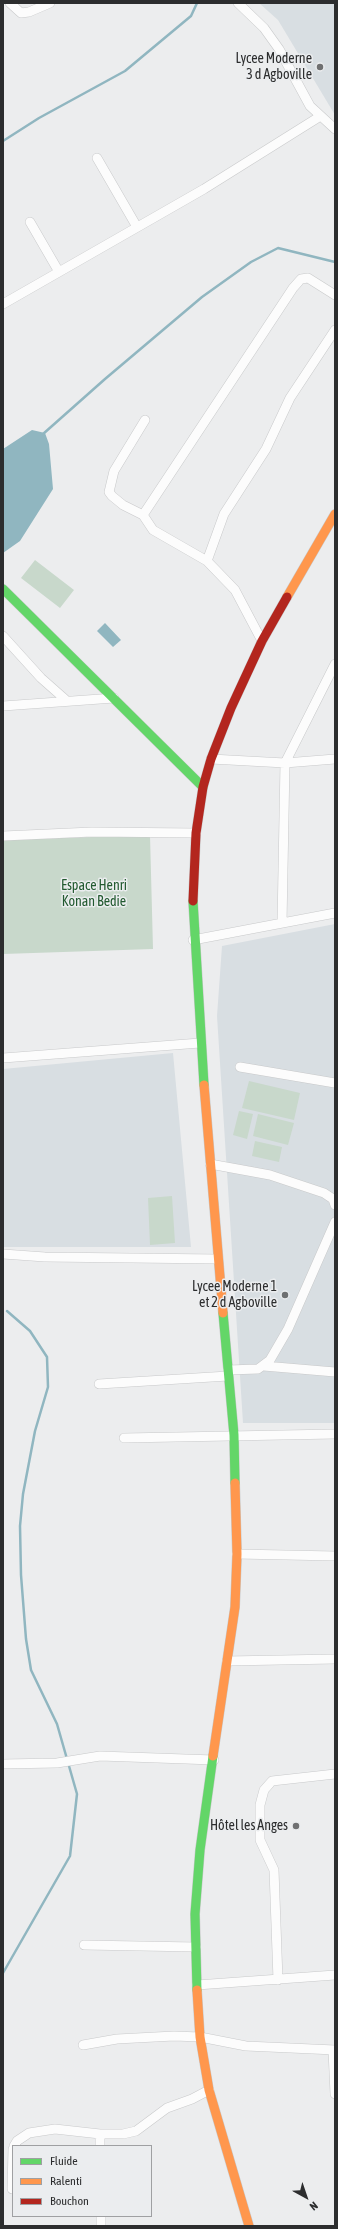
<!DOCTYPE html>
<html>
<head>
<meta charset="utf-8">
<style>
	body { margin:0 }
	#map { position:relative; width:338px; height:2229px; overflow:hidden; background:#ecedee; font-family:"Asap Condensed",sans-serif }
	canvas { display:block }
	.frame { position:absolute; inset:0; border:4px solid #2c2d2e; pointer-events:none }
	.legend { position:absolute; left:12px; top:2145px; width:140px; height:72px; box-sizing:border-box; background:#ebedef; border:1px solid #9fa0a2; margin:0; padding:5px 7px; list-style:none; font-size:12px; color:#2c2d2e }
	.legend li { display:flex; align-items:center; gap:8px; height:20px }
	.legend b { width:20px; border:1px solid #9fa0a2 }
	.north { position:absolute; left:286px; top:2177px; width:40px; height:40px; -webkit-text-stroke:3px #ebedef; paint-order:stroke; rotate:140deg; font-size:11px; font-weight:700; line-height:16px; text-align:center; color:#2c2d2e }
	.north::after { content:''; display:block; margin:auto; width:14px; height:18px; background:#2c2d2e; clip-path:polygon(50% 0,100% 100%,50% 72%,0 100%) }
</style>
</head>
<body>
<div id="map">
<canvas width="338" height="2229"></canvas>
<div class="frame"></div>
<ul class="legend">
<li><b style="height:5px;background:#63d668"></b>Fluide</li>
<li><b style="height:5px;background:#ff974d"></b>Ralenti</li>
<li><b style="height:5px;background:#b3261e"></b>Bouchon</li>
</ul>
<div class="north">N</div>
</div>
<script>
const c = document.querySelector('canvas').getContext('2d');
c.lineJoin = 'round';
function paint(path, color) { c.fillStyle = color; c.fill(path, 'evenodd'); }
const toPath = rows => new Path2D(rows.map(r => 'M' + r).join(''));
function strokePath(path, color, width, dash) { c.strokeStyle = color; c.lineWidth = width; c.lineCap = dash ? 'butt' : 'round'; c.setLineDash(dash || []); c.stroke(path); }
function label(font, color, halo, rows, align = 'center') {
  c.font = font + ' "Asap Condensed",sans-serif'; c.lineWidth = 3; c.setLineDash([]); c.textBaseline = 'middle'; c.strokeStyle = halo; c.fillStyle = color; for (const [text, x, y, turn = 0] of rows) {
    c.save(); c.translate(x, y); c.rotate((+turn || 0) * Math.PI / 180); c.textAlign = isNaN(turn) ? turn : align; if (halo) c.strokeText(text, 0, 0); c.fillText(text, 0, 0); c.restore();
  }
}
paint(toPath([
	[259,3,335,3,335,115,278,20],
	[335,924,335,1423,243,1423,217,1016,222,946],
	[173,1053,191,1247,3,1247,3,1069]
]), '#d8dee2');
paint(toPath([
	[35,560,74,590,60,608,21,578],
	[150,835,153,949,3,954,3,840],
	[249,1081,300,1093,294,1120,242,1108],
	[239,1111,253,1114,247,1139,233,1135],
	[258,1114,294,1123,288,1145,253,1136],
	[255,1141,282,1147,279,1162,252,1156],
	[172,1196,175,1243,150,1245,148,1198]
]), '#c8d8cb');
paint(toPath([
	[32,430,45,433,49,444,53,489,20,541,3,553,3,449],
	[105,623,121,640,113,647,97,631]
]), '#90b6c0');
strokePath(toPath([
	[3,141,39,118,125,71,191,16,197,3],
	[43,434,105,379,202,297,251,262,278,248,335,262],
	[3,1973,70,1856,77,1794,57,1724,31,1670,26,1639,21,1575,20,1526,23,1494,35,1431,48,1387,47,1357,30,1331,7,1311]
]), '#90b6c0', 2.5);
const street = toPath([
	[10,3,21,13,29,12,50,3],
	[238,3,264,28,279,49,310,106,335,129],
	[97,158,137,227],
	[30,222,59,272],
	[3,304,204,189,319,117],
	[143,515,123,505,112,496,109,492,114,471,145,420],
	[207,561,224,514,266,449,290,398,335,330],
	[3,636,41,678,67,701],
	[262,641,235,590,207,561,153,530,143,515,293,288,301,279,308,278,335,295],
	[3,706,114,698],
	[211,759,285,763,335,759],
	[3,836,92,832,196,833],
	[282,923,285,763,335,664],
	[193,940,335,913],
	[3,1058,200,1043],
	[240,1067,335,1083],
	[210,1164,270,1175,324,1193,333,1199,335,1205],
	[3,1254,45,1257,218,1259],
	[264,1366,335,1372],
	[228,1370,258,1369,270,1360,288,1329,335,1222],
	[99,1384,228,1376],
	[124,1438,335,1434],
	[237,1554,335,1556],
	[227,1661,335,1659],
	[3,1764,57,1763,100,1756,214,1760],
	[84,1945,196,1947],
	[278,1980,274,1870,260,1840,260,1805,264,1790,272,1781,335,1774],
	[197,1985,335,1975],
	[83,2045,117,2039,174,2036,200,2037,246,2046,335,2050],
	[333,2050,335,2094],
	[100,2134,100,2146],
	[14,2146,17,2141,29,2133,55,2129,100,2134,123,2134,136,2131,167,2108,192,2099,209,2090],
	[12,2189,13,2149],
	[101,2226,101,2216]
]);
const fast = toPath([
	[3,589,203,787],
	[193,901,204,1085],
	[223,1313,234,1435,235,1483],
	[197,1990,195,1914,200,1850,213,1756]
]);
const slow = toPath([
	[287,597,335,514],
	[204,1085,223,1313],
	[213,1756,235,1607,237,1554,235,1483],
	[197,1990,200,2037,209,2090,249,2226]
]);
const jam = toPath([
	[193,901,196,833,203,787,211,759,231,708,262,641,287,597]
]);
strokePath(street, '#c8c9ca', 10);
strokePath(fast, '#c8c9ca', 10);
strokePath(slow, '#c8c9ca', 10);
strokePath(jam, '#c8c9ca', 10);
strokePath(street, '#fcfcfc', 9);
strokePath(fast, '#63d668', 9);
strokePath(slow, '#ff974d', 9);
strokePath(jam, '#b3261e', 9);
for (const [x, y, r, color] of [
	[320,67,4,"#6f7071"],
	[285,1295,4,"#6f7071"],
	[296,1826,4,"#6f7071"]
]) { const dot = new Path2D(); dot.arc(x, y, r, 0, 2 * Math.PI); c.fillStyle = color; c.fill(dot); strokePath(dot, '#ebedef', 1.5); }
label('14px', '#2c2d2e', '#ebedef', [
	["Lycee Moderne",312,59],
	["3 d Agboville",312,75],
	["Lycee Moderne 1",277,1287],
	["et 2 d Agboville",277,1303],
	["Hôtel les Anges",288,1826]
], 'right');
label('14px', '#225a30', '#ebedef', [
	["Espace Henri",94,886],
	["Konan Bedie",94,902]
]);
</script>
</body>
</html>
